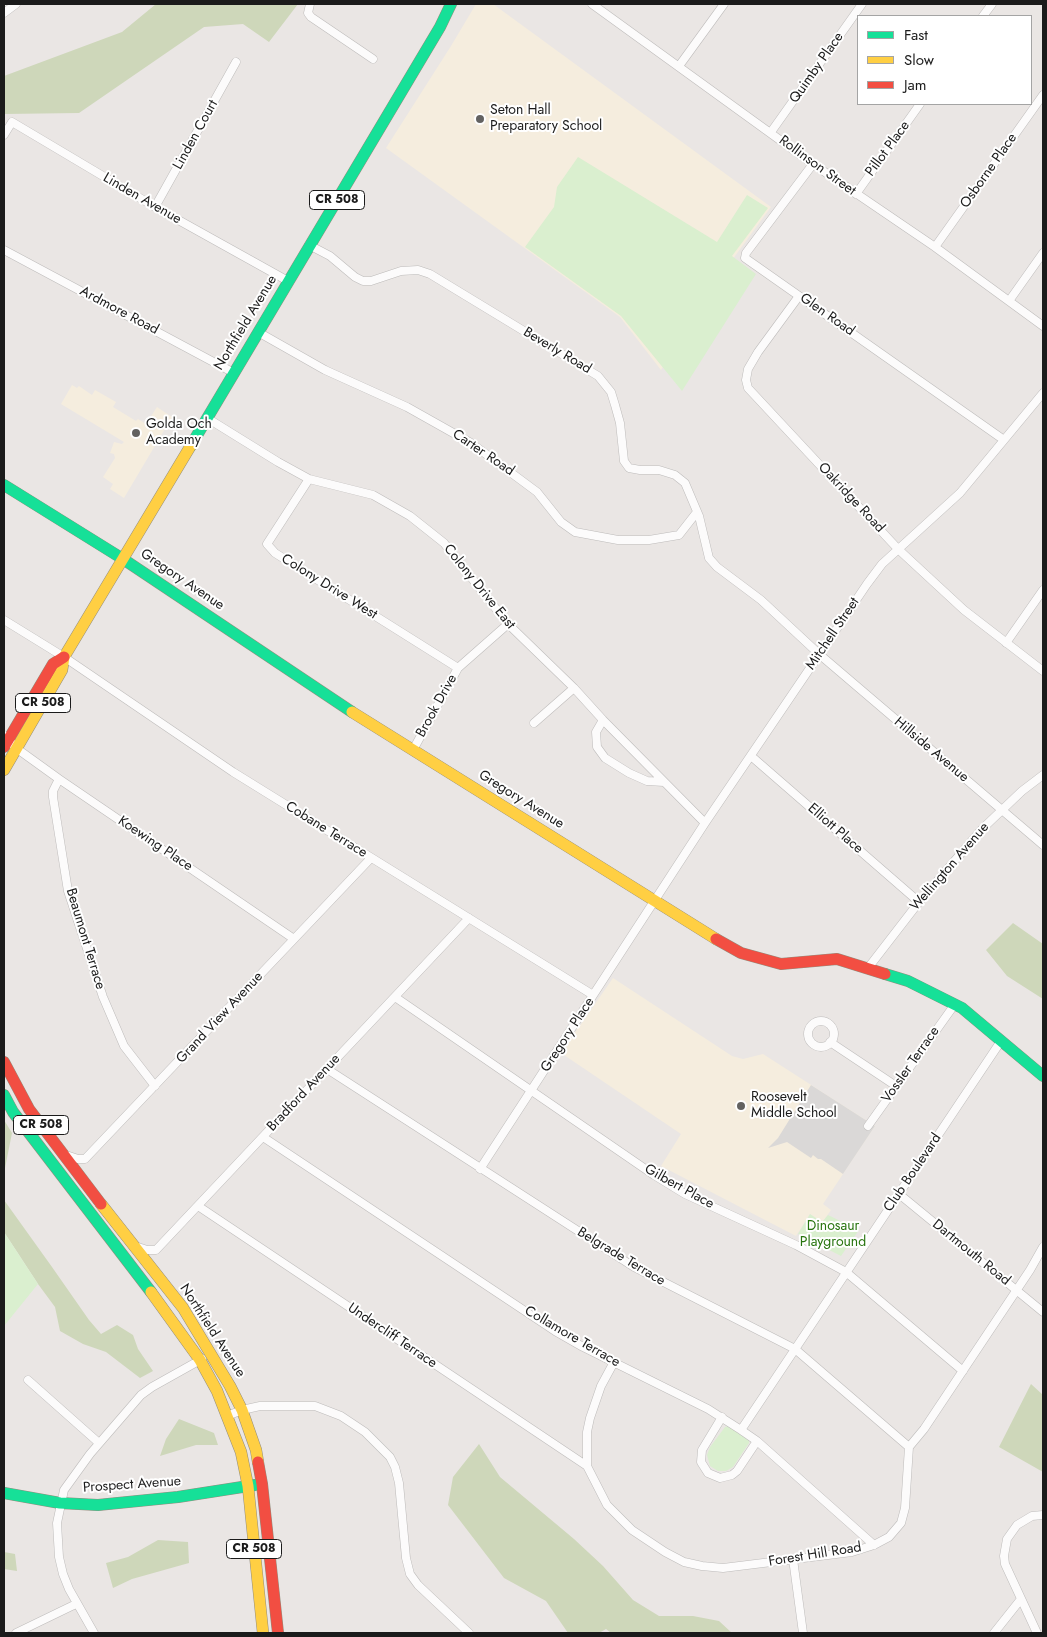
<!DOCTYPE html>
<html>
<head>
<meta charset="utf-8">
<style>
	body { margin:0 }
	#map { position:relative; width:1047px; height:1637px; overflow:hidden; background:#eae6e4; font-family:Jost,sans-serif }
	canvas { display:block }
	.frame { position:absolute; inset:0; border:5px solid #1b1b1b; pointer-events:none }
	.legend { position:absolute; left:857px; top:15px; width:175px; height:90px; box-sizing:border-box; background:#fff; border:1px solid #a4a4a4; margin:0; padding:6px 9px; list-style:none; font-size:15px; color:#1b1b1b }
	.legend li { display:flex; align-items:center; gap:10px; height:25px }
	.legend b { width:25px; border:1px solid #a4a4a4 }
</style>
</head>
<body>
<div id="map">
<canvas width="1047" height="1637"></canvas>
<div class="frame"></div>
<ul class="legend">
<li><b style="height:6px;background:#16e098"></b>Fast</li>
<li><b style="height:6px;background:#ffcf43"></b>Slow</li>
<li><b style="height:6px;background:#f24e42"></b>Jam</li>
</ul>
</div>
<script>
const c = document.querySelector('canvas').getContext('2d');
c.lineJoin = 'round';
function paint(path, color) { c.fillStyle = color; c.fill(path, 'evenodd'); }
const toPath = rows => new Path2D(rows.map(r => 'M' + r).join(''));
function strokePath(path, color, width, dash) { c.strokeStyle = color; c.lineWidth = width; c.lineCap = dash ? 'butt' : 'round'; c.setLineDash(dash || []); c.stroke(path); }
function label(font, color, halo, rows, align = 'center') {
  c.font = font + ' Jost,sans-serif'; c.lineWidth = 4; c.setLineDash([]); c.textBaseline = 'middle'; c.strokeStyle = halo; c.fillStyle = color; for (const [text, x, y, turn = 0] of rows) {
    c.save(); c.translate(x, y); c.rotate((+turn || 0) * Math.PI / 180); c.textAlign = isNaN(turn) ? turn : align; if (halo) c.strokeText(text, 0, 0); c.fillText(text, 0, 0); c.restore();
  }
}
paint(toPath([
	[476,4,493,4,771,207,735,256,661,370,620,317,386,148,451,46],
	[72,385,77,388,79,386,92,395,95,390,116,402,113,407,136,421,138,419,146,424,157,407,172,417,124,498,110,489,113,484,103,477,115,458,114,454,110,453,114,442,122,444,124,442,61,404],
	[613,978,732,1056,743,1059,763,1054,875,1126,823,1204,831,1210,822,1223,810,1214,796,1236,661,1166,681,1134,561,1053]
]), '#f5edde');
paint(toPath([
	[156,4,298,4,269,42,243,24,204,27,79,113,4,114,4,76,122,32],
	[1013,923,1043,944,1043,999,1007,976,986,950],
	[4,1120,12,1133,4,1173],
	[4,1200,52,1267,89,1320,101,1334,117,1325,133,1335,138,1349,153,1371,140,1378,106,1352,83,1344,60,1331,55,1307,38,1284,4,1232],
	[1031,1384,1043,1395,1043,1472,999,1447],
	[179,1419,214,1433,218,1445,196,1445,160,1456,166,1439],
	[479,1444,500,1477,574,1539,603,1566,633,1600,659,1616,693,1616,719,1621,732,1633,611,1633,606,1629,599,1633,568,1633,546,1601,504,1578,448,1505,453,1477],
	[158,1540,188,1542,189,1563,132,1579,113,1588,106,1563,128,1557],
	[4,1552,15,1554,17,1571,4,1569]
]), '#ced7ba');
paint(toPath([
	[578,157,717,242,747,195,768,208,732,256,756,274,682,391,621,316,525,247,554,207,557,187],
	[810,1214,822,1222,828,1215,859,1230,841,1256,798,1234],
	[4,1232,38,1284,4,1326],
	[728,1426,749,1440,749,1443,733,1467,726,1471,718,1471,710,1466,707,1455,710,1447,725,1427]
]), '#daefcf');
paint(toPath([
	[811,1085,875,1126,843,1174,821,1159,818,1159,813,1155,811,1158,787,1142,768,1148,778,1138]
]), '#dad8d7');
const street = toPath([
	[310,4,308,13,311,17,373,59],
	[592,4,813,164,935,247,1043,326],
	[4,13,16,4],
	[983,16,992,4],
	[679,66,724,4],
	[771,132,862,4],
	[4,135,12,122,155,207,288,281],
	[813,164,746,253,745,258,1004,440],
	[856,194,920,104],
	[155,207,236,62],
	[309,245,330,256,355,277,363,281,371,281,401,271,418,270,430,274,598,376,611,392,615,405,620,423,624,461,629,468,640,470,659,470,675,475,685,483,699,516,709,558,717,567,761,600,819,654,1043,845],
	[935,247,1043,95],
	[4,250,234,373],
	[799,296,758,352,748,369,746,380,748,388,898,549,964,610,1043,671],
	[1009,301,1043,253],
	[258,332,325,370,407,407,471,443,537,492,561,522,575,532,618,540,649,540,679,535,697,512],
	[207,418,278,462,309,479,373,495,410,516,444,543,508,624,574,688,603,720,705,823],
	[309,479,267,544,275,553,458,668],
	[4,620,64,657,233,772,593,995],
	[1006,643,1043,590],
	[603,720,596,732,597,747,605,758,629,773,647,781,664,782],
	[534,723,574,688],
	[4,735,16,748,59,779,294,939],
	[413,750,458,668,508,624],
	[751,756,919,902],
	[59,779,53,791,53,797,68,891,103,997,124,1046,155,1086],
	[868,968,919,902,982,829,1022,791,1043,775],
	[395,997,654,1175,685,1194,796,1245,846,1272,963,1371],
	'808 1034a13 13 0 1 1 26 0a13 13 0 1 1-26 0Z',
	[830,1042,896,1086],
	[327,1069,634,1267,795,1349,909,1447],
	[868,1126,955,1004],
	[263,1137,555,1331,583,1347,708,1409,741,1430,757,1441,874,1545],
	[63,1154,78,1159,85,1159,371,858],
	[480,1169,705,823,867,584,882,564,960,493,1043,393],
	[899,1194,1043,1312],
	[198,1206,587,1466],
	[135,1246,147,1250,156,1250,469,918],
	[614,1362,601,1386,590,1418,587,1432,587,1466,607,1505,632,1530,665,1552,684,1562,702,1566,723,1568,852,1552,874,1545,889,1537,901,1523,905,1508,909,1447,924,1429,1030,1270,1043,1247],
	[28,1380,99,1443],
	[227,1416,242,1410,260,1406,315,1406,341,1416,365,1432,390,1457,395,1467,399,1483,406,1558,410,1574,418,1585,469,1633],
	[722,1417,702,1450,701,1462,708,1473,720,1478,732,1475,737,1471,757,1441],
	[741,1430,1001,1041],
	[793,1559,803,1633],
	[16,1633,76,1604],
	[94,1633,69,1589,63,1574,59,1557,57,1523,64,1490,90,1454,141,1395,152,1387,202,1359],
	[994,1633,1021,1599],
	[1037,1633,1005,1564,1004,1556,1007,1539,1017,1525,1032,1516,1043,1515]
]);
const fast = toPath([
	[190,447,440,27,451,4],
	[4,485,123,559,352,712],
	[885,974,908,981,962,1008,1043,1076],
	[4,1095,13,1112,151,1292],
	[4,1493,60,1503,98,1505,178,1497,255,1485]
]);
const slow = toPath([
	[352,712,716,939],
	[4,770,62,670,64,657,190,447],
	[101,1204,183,1308,230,1386,242,1410,256,1450,258,1462],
	[151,1292,200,1360,217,1391,241,1452,248,1486,263,1633]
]);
const jam = toPath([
	[4,747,53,664,64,657],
	[716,939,741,953,781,964,837,959,885,974],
	[4,1062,29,1109,101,1204],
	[258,1462,262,1484,278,1633]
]);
strokePath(street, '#bdbbba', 9);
strokePath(fast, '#938d7d', 12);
strokePath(slow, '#938d7d', 12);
strokePath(jam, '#938d7d', 12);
strokePath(street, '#fcfbfb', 8);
strokePath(fast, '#16e098', 11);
strokePath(slow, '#ffcf43', 11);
strokePath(jam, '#f24e42', 11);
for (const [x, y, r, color] of [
	[480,119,5,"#636261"],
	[136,433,5,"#636261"],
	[741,1106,5,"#636261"]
]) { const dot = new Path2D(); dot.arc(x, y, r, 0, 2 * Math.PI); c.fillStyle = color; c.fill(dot); strokePath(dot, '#fff', 2); }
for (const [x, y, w] of [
	[337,200,55],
	[43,703,55],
	[41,1125,55],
	[254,1549,55]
]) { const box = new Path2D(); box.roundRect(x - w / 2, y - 9.5, w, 19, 4); c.fillStyle = '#fff'; c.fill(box); strokePath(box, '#1b1b1b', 1); }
label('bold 12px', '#1b1b1b', null, [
	["CR 508",337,200],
	["CR 508",43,703],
	["CR 508",41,1125],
	["CR 508",254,1549]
]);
label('14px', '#1b1b1b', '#fff', [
	["Quimby Place",817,68,-55],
	["Linden Court",196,135,-61],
	["Pillot Place",888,149,-54],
	["Rollinson Street",817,166,36],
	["Osborne Place",989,171,-55],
	["Linden Avenue",142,199,30],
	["Ardmore Road",119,311,28],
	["Glen Road",827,315,35],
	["Northfield Avenue",246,323,-59],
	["Beverly Road",557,351,31],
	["Carter Road",483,453,34],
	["Oakridge Road",851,498,47],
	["Gregory Avenue",182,580,34],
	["Colony Drive West",329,587,32],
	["Colony Drive East",479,587,51],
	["Mitchell Street",833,634,-56],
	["Brook Drive",437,706,-61],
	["Hillside Avenue",931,750,40],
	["Gregory Avenue",521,800,32],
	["Elliott Place",835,829,41],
	["Cobane Terrace",326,830,32],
	["Koewing Place",155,844,34],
	["Wellington Avenue",950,867,-49],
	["Beaumont Terrace",85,939,73],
	["Grand View Avenue",220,1018,-47],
	["Gregory Place",568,1035,-57],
	["Vossler Terrace",911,1065,-55],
	["Bradford Avenue",304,1093,-47],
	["Club Boulevard",913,1173,-56],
	["Gilbert Place",679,1187,29],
	["Dartmouth Road",971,1253,39],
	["Belgrade Terrace",621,1257,31],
	["Northfield Avenue",212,1331,57],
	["Undercliff Terrace",392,1336,34],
	["Collamore Terrace",572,1337,30],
	["Prospect Avenue",132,1485,-4],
	["Forest Hill Road",815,1555,-9]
]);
label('14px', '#1b1b1b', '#fff', [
	["Seton Hall",490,111],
	["Preparatory School",490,127],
	["Golda Och",146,425],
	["Academy",146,441],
	["Roosevelt",751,1098],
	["Middle School",751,1114]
], 'left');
label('14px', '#28740f', '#fff', [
	["Dinosaur",833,1227],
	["Playground",833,1243]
]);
</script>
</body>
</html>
